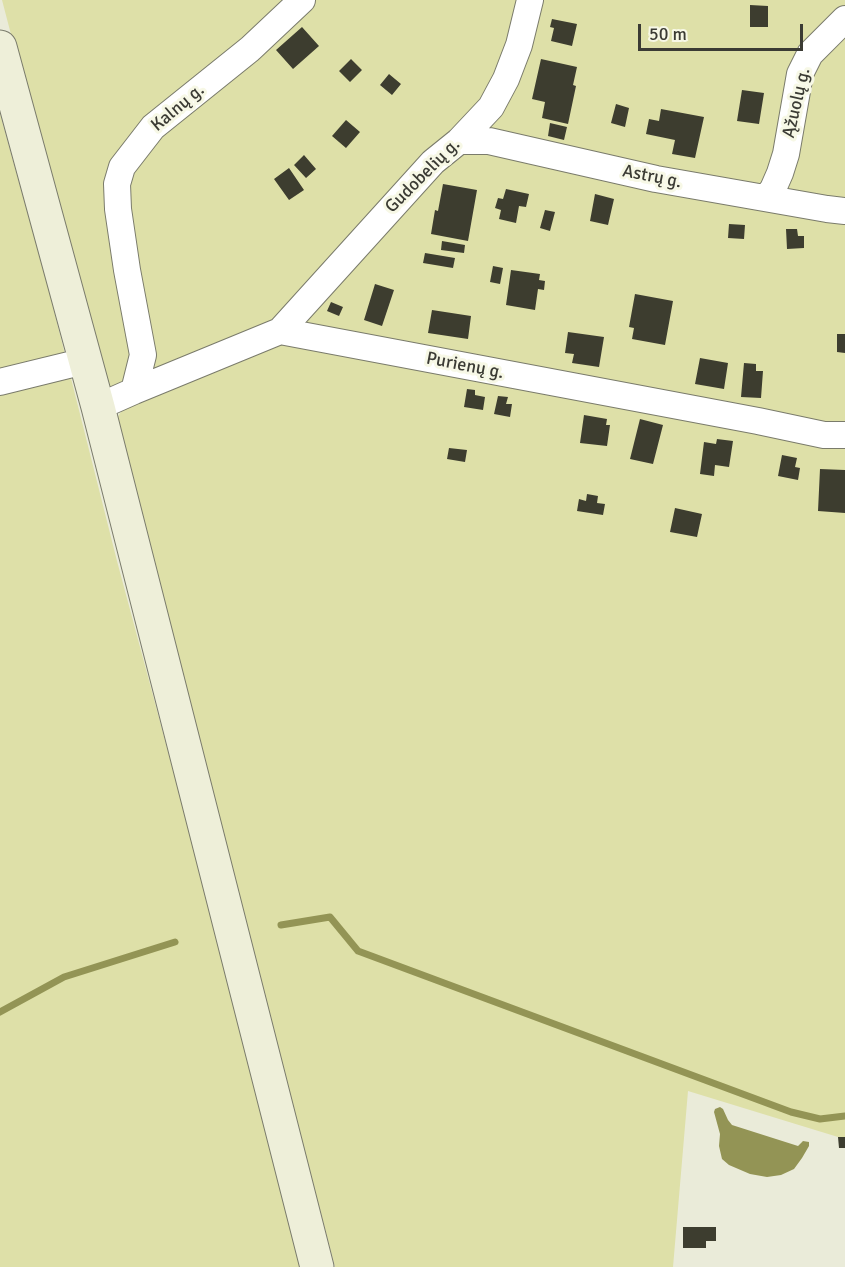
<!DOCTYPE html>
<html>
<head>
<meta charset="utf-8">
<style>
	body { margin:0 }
	#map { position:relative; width:845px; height:1267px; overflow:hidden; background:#eaebd9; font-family:Signika,sans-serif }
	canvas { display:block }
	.scale { position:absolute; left:638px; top:24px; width:165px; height:27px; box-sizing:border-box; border:3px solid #3b3b34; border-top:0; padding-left:8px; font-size:18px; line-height:21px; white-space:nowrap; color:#3b3b34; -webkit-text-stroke:4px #f7f8e6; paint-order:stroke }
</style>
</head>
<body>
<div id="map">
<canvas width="845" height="1267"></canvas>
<div class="scale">50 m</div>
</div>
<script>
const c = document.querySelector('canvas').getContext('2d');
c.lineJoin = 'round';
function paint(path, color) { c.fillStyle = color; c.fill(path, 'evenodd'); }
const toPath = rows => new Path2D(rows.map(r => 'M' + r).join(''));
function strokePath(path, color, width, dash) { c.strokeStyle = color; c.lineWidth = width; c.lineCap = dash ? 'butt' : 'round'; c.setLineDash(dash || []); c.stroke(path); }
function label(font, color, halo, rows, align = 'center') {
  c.font = font + ' Signika,sans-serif'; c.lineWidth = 6; c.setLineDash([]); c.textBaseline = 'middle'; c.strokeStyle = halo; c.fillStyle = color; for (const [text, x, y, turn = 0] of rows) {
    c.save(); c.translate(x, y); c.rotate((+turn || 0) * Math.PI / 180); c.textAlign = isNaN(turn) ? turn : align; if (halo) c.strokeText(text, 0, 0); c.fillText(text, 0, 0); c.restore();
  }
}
paint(toPath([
	[2,0,845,0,845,1137,838,1137,688,1091,673,1267,335,1267,114,422,123,409,101,379],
	[0,114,48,287,117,561,306,1267,0,1267]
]), '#dee0a8');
paint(toPath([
	[720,1107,723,1109,728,1120,732,1125,798,1146,803,1141,809,1142,809,1146,802,1158,794,1169,781,1175,767,1177,750,1174,729,1165,722,1159,719,1146,720,1134,714,1112,715,1109]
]), '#939455');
strokePath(toPath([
	[281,925,330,917,358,951,791,1112,820,1119,845,1116],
	[0,1012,64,977,175,942]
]), '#939455', 7);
paint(toPath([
	[750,5,768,6,768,27,750,27],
	[552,19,577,24,572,46,551,41,554,28,550,27],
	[302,27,319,46,293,69,276,50],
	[351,59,362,70,350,82,339,71],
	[541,59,577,67,573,85,576,86,568,124,542,118,545,102,532,99],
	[389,74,401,84,392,95,380,85],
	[742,90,764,93,759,124,737,121],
	[616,104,629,108,625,127,611,123],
	[661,109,704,117,695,158,672,154,675,140,646,134,649,119,659,121],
	[346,120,360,132,346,148,332,136],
	[550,123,567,127,564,140,548,136],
	[304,155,316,169,306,178,294,165],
	[289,168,304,190,289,200,274,179],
	[443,184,477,190,468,241,431,234,435,210,438,211],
	[506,189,529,194,526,207,519,206,516,223,499,219,501,210,495,208,498,198,503,199],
	[595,194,614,199,608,225,590,221],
	[545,210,555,212,550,231,540,228],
	[729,224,745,225,744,239,728,238],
	[786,229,797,229,798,236,804,236,804,248,787,249],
	[442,241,465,245,464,253,441,250],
	[425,253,455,258,453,268,423,263],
	[493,266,503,268,500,284,490,282],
	[511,270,540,274,539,280,545,281,544,290,538,289,535,310,506,305],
	[375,284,394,290,382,326,364,320],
	[635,294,673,301,665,345,632,339,634,328,629,327],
	[331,302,343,307,339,316,327,311],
	[432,310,471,316,468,339,428,333],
	[568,332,604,337,599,367,572,363,574,354,565,353],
	[837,334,845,334,845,353,837,352],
	[700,358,728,363,724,389,695,384],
	[744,363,756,364,756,371,763,371,761,398,741,397],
	[467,389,475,390,475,395,485,397,483,410,464,407],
	[498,396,508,397,506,404,512,404,510,417,494,414],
	[584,415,607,419,606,425,610,425,607,446,580,443],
	[640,419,663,425,653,464,630,459],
	[717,439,733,441,729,467,715,465,714,476,700,474,704,442,716,444],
	[449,448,467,450,465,462,447,459],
	[782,455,797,458,795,467,800,468,798,480,778,476],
	[820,469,845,470,845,513,818,511],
	[587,494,598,496,597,503,605,504,603,515,577,511,579,499,586,501],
	[675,508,702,514,697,537,670,532],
	[838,1137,845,1137,845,1148,839,1148],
	[683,1227,716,1227,716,1241,706,1241,706,1248,683,1248]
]), '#3d3d2f');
const minor = toPath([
	[459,141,489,141,656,179,827,209,845,211],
	[766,198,773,189,780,173,786,154,800,74,810,54,845,19],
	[280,331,433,162,459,141,491,107,506,79,519,45,530,0],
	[0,382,85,361],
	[134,391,143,355,127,270,118,209,117,184,122,167,153,127,250,49,302,0],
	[98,407,134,391,280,331,758,421,824,435,845,435]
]);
const secondary = toPath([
	[0,47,98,407,317,1267]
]);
strokePath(minor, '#7a7b6b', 28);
strokePath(secondary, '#7a7b6b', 35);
strokePath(minor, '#fff', 26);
strokePath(secondary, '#eeefd9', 33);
label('18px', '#3b3b34', '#f7f8e6', [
	["Ąžuolų g.",797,103,-77],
	["Kalnų g.",178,108,-40],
	["Gudobelių g.",423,176,-45],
	["Astrų g.",652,177,11],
	["Purienų g.",465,366,11]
]);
</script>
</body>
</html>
